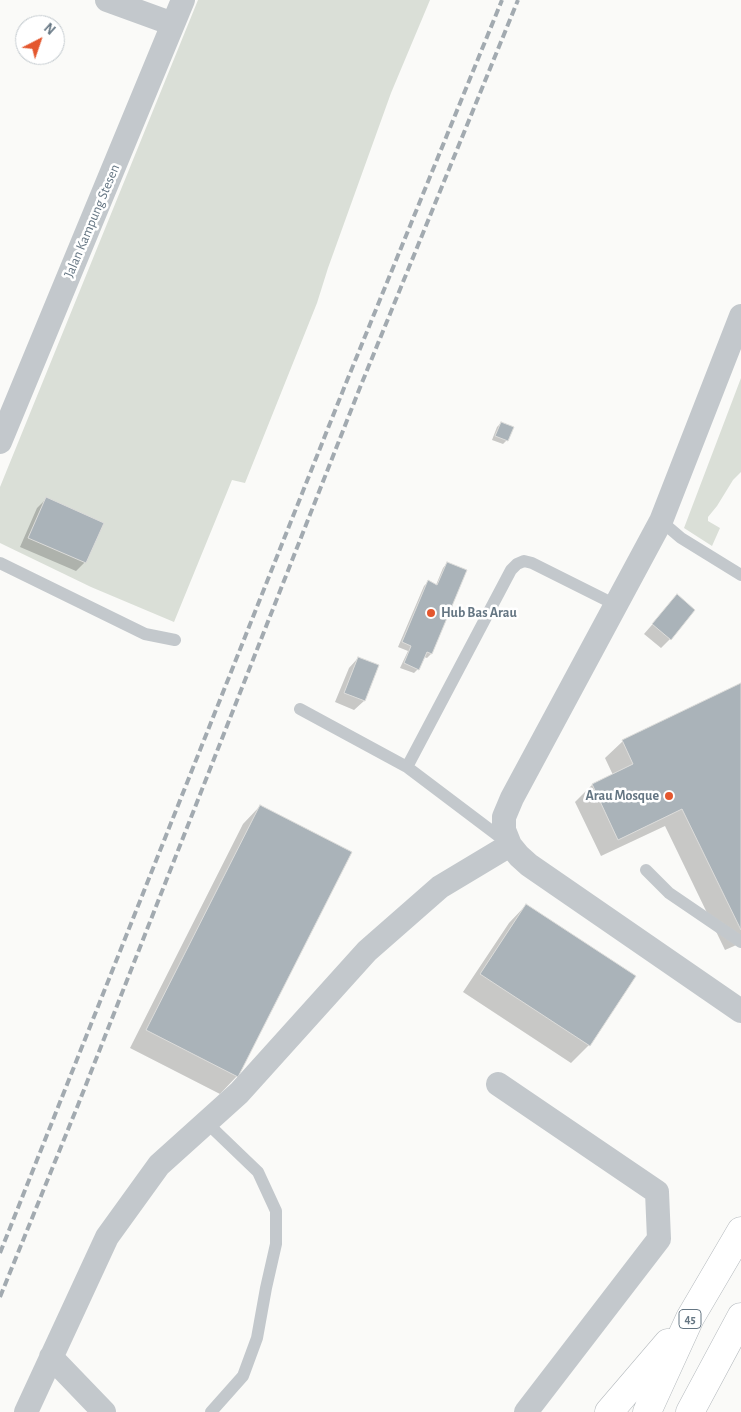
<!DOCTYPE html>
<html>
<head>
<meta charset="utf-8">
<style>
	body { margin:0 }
	#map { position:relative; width:741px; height:1412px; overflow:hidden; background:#fafaf8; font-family:"Alegreya Sans",sans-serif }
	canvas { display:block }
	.north { position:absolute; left:15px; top:15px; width:50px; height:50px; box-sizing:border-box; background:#fff; border:1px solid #c1c8cd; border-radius:50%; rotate:41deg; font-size:14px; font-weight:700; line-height:20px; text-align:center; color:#657683 }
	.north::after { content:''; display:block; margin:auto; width:18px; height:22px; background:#e4572e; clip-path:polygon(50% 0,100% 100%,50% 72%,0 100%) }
</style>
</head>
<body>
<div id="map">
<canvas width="741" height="1412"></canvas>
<div class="north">N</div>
</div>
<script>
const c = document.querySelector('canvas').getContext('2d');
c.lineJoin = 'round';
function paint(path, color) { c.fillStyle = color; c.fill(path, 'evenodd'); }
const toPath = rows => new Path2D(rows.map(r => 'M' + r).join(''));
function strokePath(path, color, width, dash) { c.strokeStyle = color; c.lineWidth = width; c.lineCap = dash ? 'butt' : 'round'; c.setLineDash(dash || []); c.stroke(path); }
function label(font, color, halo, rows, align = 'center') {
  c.font = font + ' "Alegreya Sans",sans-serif'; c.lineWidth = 5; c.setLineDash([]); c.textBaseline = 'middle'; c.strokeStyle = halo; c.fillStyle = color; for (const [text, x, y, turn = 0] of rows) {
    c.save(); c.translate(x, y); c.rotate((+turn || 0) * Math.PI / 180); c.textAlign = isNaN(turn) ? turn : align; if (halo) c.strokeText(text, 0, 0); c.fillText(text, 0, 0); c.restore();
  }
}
paint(toPath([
	[198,0,430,0,391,93,328,268,317,303,245,483,232,480,174,622,91,587,0,543,0,487],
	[741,378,741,472,733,480,717,506,708,517,708,521,720,528,712,546,684,528]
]), '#dadfd7');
paint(toPath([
	[501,423,507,440,503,444,492,440,497,427],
	[46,499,85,562,76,571,20,547,37,508],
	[447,563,465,571,431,654,427,658,424,657,418,669,414,673,400,668,408,651,398,647,424,586,428,582,436,585,443,568],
	[677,596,670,639,661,648,644,634],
	[358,658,378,666,364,701,354,710,335,702,349,668],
	[741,685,741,943,725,950,665,826,601,856,575,802,592,785,613,775,605,758,623,741],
	[260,806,237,1076,220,1094,130,1048,243,824],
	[526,905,634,977,589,1045,571,1063,463,992,509,923]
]), '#0003');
const building = toPath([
	[501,422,514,427,508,441,495,436,501,422],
	[46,497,104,523,86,563,28,538,46,497],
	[447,562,467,570,432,654,427,652,419,670,404,663,411,646,402,642,428,580,437,585,447,562],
	[677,594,695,610,671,640,652,624,677,594],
	[358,657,379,665,365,701,344,693,358,657],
	[741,683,741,930,682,809,618,840,592,784,633,764,622,740,741,683],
	[260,805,352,852,238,1077,146,1030,260,805],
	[526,904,636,976,590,1046,480,974,526,904]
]);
paint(building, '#aab3b9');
strokePath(building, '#dcdcda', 1);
const highway = toPath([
	[609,1412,668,1343],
	[647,1412,690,1318,741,1231],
	[690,1412,741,1317]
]);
strokePath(highway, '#b4b9bd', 29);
strokePath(toPath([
	[661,521,681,538,741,575],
	[0,563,145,634,175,640],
	[300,709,407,767,505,841],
	[407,767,511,570,517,564,524,561,532,563,616,605],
	[646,870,669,893,741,942],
	[207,1123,258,1172,276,1211,276,1244,266,1288,257,1338,243,1376,211,1412]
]), '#c3c8cc', 12);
strokePath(toPath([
	[107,0,173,24],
	[741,316,661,521,512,798,504,817,504,830,510,845,519,856,529,865,741,1011],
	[0,442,183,0],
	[498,1084,657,1192,659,1239,526,1412],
	[51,1357,104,1412],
	[26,1412,107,1237,159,1165,239,1093,367,951,440,887,510,845]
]), '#c3c8cc', 24);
strokePath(highway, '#fff', 28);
strokePath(toPath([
	[0,1253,344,388,502,0],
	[0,1297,78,1105,359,390,518,0]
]), '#a2aab0', 4, [8, 4]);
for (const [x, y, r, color] of [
	[431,613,5,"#e4572e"],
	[669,796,5,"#e4572e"]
]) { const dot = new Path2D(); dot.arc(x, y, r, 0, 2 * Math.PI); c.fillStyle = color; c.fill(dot); strokePath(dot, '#fff', 2); }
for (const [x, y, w] of [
	[690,1319,22]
]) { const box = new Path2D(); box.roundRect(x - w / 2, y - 9.5, w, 19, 4); c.fillStyle = '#fff'; c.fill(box); strokePath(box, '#657683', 1); }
label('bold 12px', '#657683', null, [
	["45",690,1319]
]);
label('14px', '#657683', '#fff', [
	["Jalan Kampung Stesen",92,221,-67]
]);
label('bold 14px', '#657683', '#fff', [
	["Hub Bas Arau",441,613],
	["Arau Mosque",659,796,"right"]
], 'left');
</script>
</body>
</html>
